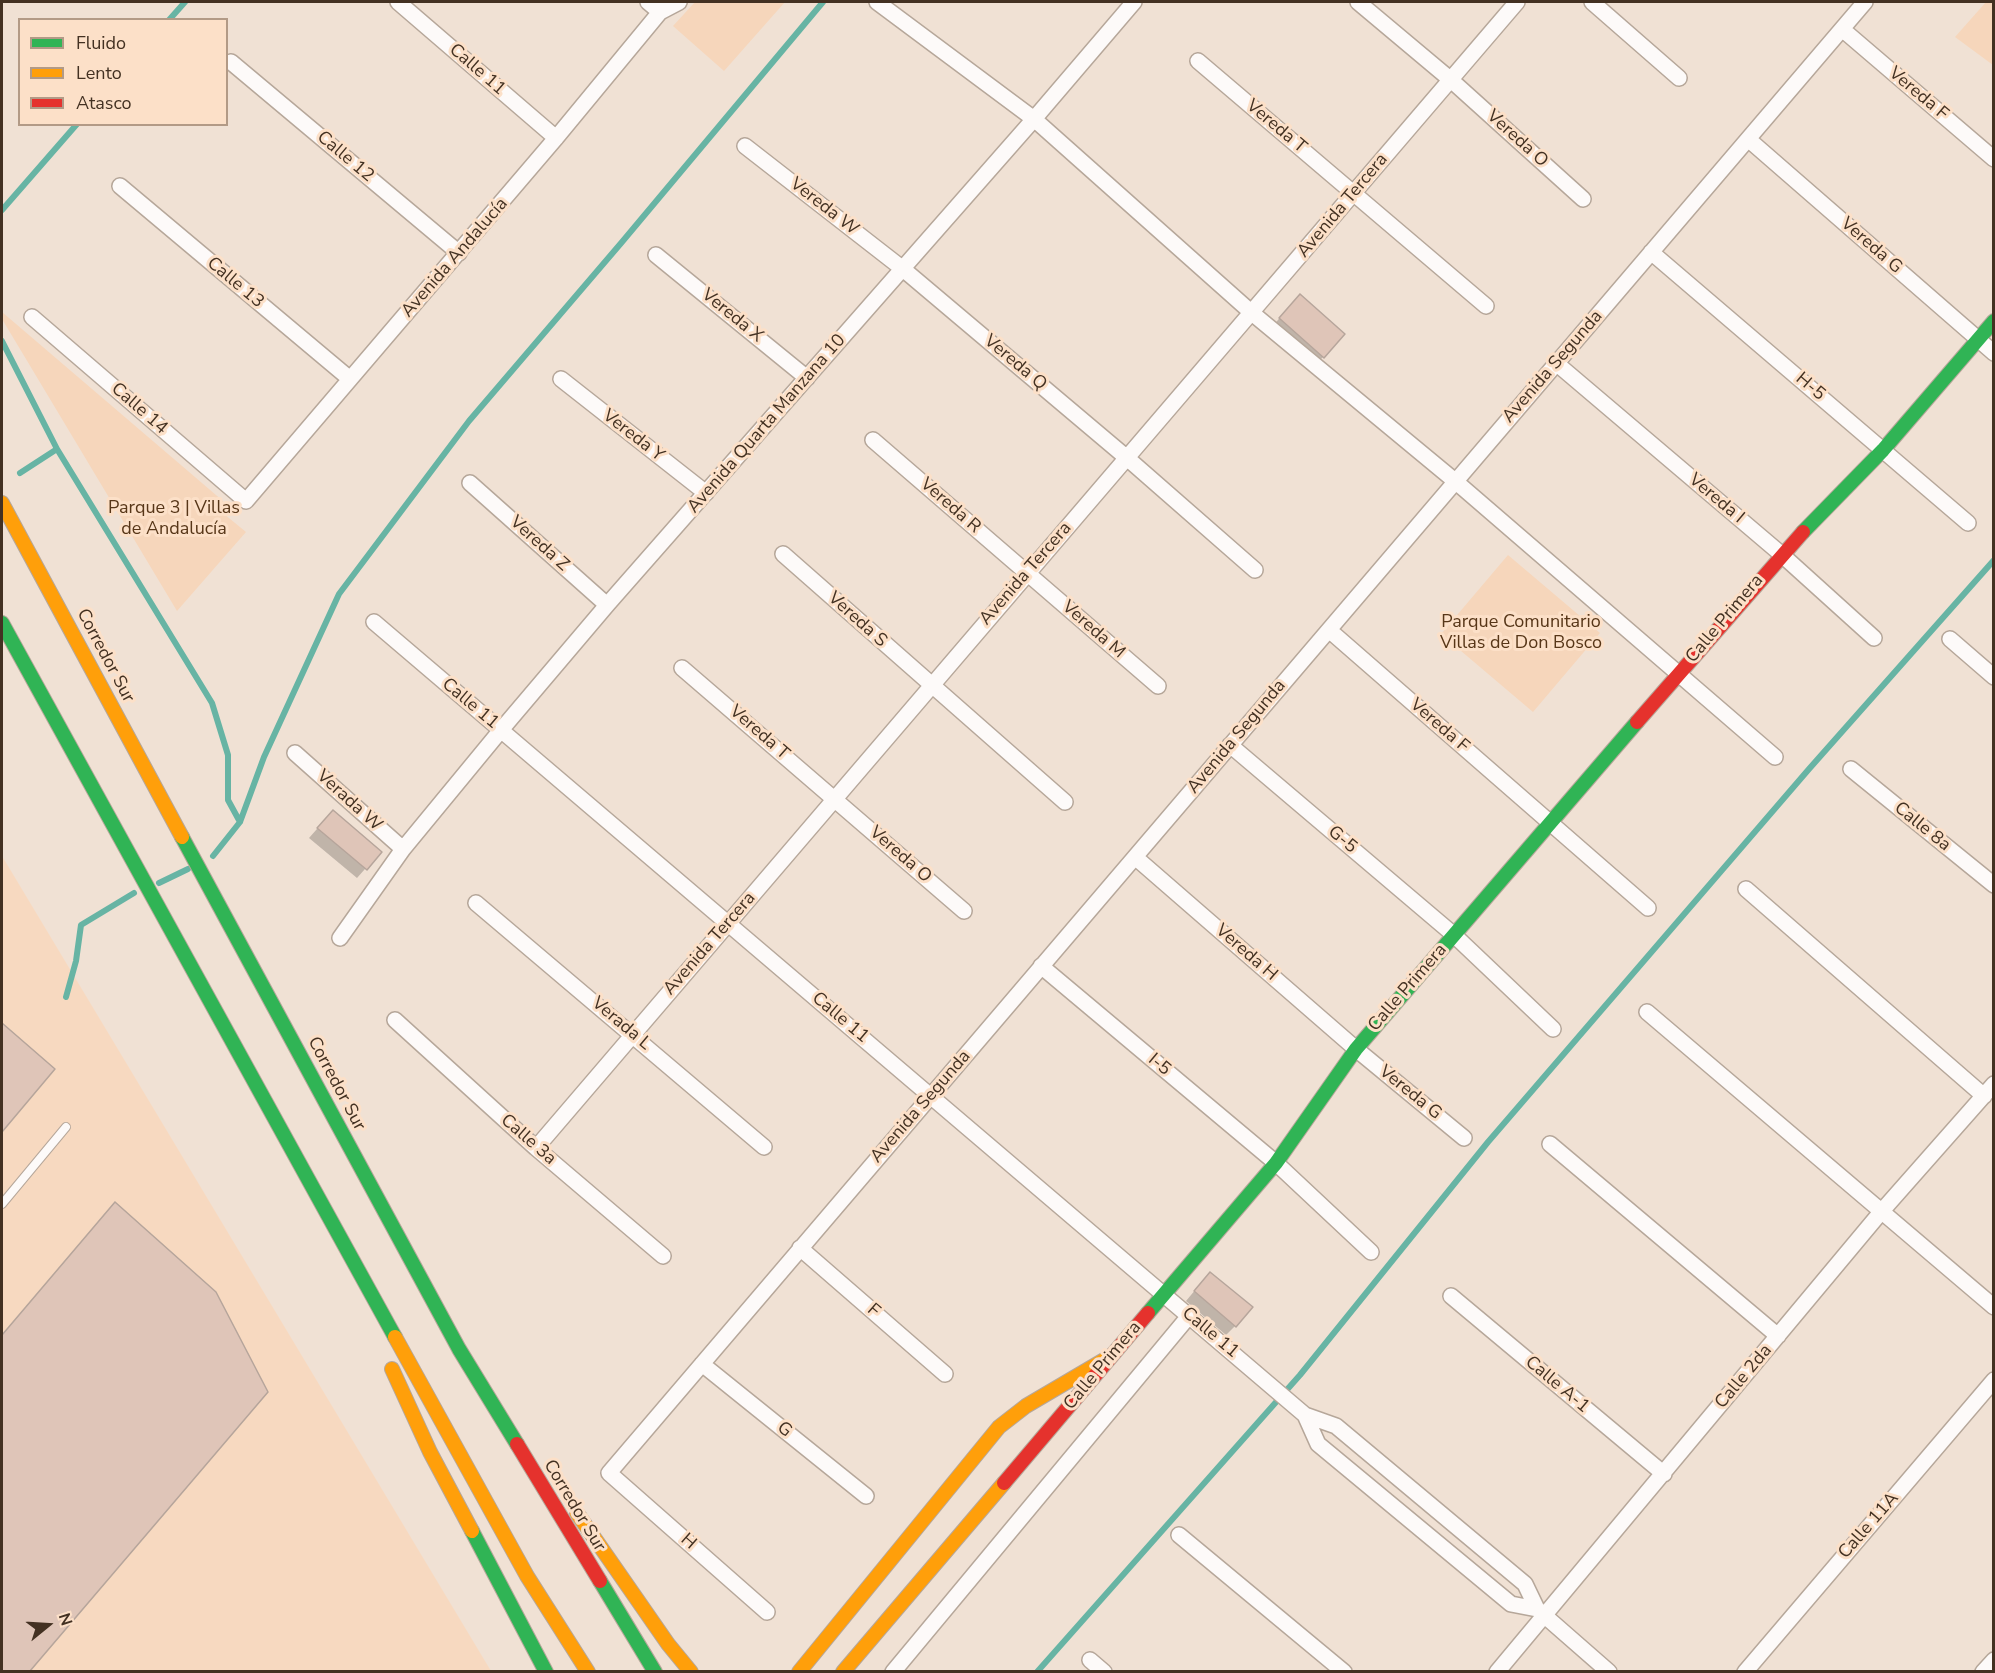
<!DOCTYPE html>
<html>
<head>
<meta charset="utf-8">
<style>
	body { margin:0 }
	#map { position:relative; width:1995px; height:1673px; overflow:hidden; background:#f0e1d4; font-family:"Nunito Sans",sans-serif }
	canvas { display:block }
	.frame { position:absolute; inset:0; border:3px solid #433122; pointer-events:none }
	.legend { position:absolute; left:18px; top:18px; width:210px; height:108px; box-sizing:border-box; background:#fce0c8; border:2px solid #b29a86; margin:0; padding:8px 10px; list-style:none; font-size:18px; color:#433122 }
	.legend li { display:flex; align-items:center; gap:12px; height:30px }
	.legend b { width:30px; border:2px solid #b29a86 }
	.north { position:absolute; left:18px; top:1595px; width:60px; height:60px; -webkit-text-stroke:4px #fce0c8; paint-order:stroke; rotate:72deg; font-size:16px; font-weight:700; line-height:24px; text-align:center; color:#433122 }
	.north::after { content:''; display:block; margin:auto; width:21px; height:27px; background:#433122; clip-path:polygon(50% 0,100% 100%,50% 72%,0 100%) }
</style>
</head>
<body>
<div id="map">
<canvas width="1995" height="1673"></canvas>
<div class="frame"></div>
<ul class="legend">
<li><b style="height:8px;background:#30b455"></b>Fluido</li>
<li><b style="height:8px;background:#ff9f0a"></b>Lento</li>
<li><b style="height:8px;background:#e5322d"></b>Atasco</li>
</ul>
<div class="north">N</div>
</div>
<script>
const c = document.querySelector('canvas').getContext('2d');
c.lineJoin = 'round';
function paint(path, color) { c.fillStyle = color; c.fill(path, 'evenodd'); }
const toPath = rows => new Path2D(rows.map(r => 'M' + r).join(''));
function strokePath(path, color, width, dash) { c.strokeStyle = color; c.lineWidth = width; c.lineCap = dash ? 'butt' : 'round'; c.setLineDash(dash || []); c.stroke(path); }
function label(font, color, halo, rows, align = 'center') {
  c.font = font + ' "Nunito Sans",sans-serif'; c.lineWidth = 6; c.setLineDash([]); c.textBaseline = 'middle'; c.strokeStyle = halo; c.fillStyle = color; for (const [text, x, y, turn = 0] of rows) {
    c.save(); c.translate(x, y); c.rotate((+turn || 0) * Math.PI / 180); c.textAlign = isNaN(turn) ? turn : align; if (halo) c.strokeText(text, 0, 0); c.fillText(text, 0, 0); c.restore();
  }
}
paint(toPath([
	[2,856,491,1671,2,1671]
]), '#f7d9c0');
paint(toPath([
	[695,2,785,2,724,71,673,26],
	[1986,2,1993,2,1993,65,1955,37],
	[2,312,223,501,218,509,246,532,177,611,2,319],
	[1508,555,1600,633,1533,712,1441,634]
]), '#f6d6bb');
paint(toPath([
	[1291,305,1323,357,1314,366,1271,328],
	[324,821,380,852,357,878,309,838],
	[2,1025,52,1069,2,1129],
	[106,1213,267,1392,28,1672,2,1672,2,1335],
	[1201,1283,1235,1326,1226,1335,1186,1301]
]), '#0003');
strokePath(toPath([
	[169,20,185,2],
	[2,210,77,124],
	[2,341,57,449,20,473],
	[57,449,212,703,228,755,228,800,240,822],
	[213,856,240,822,264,757,339,594,469,421,622,242,823,2],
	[159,883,188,869],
	[66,997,76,961,81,925,134,893],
	[1037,1672,1300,1375,1488,1142,1809,769,1994,560]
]), '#67b4a4', 6);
const building = toPath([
	[1300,294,1345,334,1324,358,1279,318,1300,294],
	[333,810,382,852,367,870,317,828,333,810],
	[2,1023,55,1069,2,1132,2,1023],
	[115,1202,216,1292,268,1392,30,1671,2,1671,2,1335,115,1202],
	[1210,1272,1253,1307,1236,1327,1194,1291,1210,1272]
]);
paint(building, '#dfc5b8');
strokePath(building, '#b6a59b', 1.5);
const lane = toPath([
	[2,1204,66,1127]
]);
const street = toPath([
	[398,2,556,138],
	[648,2,660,12],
	[877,2,1034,119,1252,313,1455,481,1775,757],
	[1358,2,1451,80,1583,199],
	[1592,2,1679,78],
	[660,12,679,2],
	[1842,29,1994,159],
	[1198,61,1486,306],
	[231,62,459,253],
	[1748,139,1994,353],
	[745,146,903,269,1127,458,1255,570],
	[120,186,350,379],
	[1651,252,1968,523],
	[656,255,807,378],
	[32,317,246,501,556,138,660,12,662,2],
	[1556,363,1781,554,1874,638],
	[561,379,706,493],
	[873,440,1158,686],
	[470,483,607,605],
	[783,554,1065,802],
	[374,622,1305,1415,1336,1426,1525,1584,1537,1609,1609,1672],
	[1329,630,1648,908],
	[1950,639,1994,677],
	[682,668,964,911],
	[1230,745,1454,935,1553,1029],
	[295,753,403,849],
	[1851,769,1994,885],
	[1135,857,1356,1049,1464,1138],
	[1746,889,1984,1096],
	[476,903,764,1147],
	[340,938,403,849,501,730,607,605,1034,119,1134,2],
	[1041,966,1276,1163,1371,1252],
	[1647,1012,1994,1307],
	[395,1020,536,1148,663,1256],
	[1550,1144,1778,1336],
	[536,1148,1517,2],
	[800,1248,945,1374],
	[1451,1296,1664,1474],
	[702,1364,866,1496],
	[1305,1415,1318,1444,1511,1604,1537,1609],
	[1179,1535,1344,1672],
	[767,1612,609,1473,1865,2],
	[1090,1660,1104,1672],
	[893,1672,1189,1316],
	[1497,1672,1881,1212,1994,1084],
	[1745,1672,1994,1380],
	[1983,1672,1994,1660]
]);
const fast = toPath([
	[1803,532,1883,450,1994,321],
	[2,623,395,1337],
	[182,837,459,1349,517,1444],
	[1148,1313,1276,1163,1356,1049,1637,722],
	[472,1531,546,1672],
	[600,1581,655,1672]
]);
const slow = toPath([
	[2,503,182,837],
	[395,1337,527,1576,588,1672],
	[392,1369,430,1452,472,1531],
	[577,1513,668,1644,691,1672],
	[799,1672,999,1427,1026,1406,1111,1356],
	[843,1672,1004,1483]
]);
const jam = toPath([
	[1637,722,1803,532],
	[517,1444,600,1581],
	[1004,1483,1148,1313]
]);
strokePath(lane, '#b6a79a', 10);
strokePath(street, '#b6a79a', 18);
strokePath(fast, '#b6a79a', 16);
strokePath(slow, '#b6a79a', 16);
strokePath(jam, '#b6a79a', 16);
strokePath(lane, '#fdfaf9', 8);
strokePath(street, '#fdfaf9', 15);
strokePath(fast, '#30b455', 14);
strokePath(slow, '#ff9f0a', 14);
strokePath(jam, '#e5322d', 14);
label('18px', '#433122', '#fce0c8', [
	["Calle 11",477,70,41],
	["Vereda F",1918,94,40],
	["Vereda T",1276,127,40],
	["Vereda O",1517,139,42],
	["Calle 12",345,157,40],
	["Avenida Tercera",1343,206,-50],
	["Vereda W",824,207,38],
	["Vereda G",1871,246,41],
	["Avenida Andalucía",455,258,-49],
	["Calle 13",235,283,40],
	["Vereda X",732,316,39],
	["Vereda Q",1015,363,40],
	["Avenida Segunda",1553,367,-49],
	["H-5",1810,387,40],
	["Calle 14",139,409,41],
	["Avenida Quarta Manzana 10",767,424,-49],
	["Vereda Y",633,436,38],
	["Vereda I",1716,499,40],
	["Vereda R",950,506,41],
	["Vereda Z",539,544,42],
	["Avenida Tercera",1026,574,-49],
	["Calle Primera",1725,619,-50],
	["Vereda S",857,620,42],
	["Vereda M",1093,630,41],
	["Corredor Sur",105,656,62],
	["Calle 11",470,704,40],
	["Vereda F",1439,726,41],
	["Vereda T",759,733,41],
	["Avenida Segunda",1237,737,-50],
	["Verada W",349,801,42],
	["Calle 8a",1922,827,39],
	["G-5",1342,840,40],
	["Vereda O",900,855,41],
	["Avenida Tercera",710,944,-49],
	["Vereda H",1246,953,41],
	["Calle Primera",1408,988,-49],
	["Calle 11",840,1018,40],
	["Verada L",621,1024,40],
	["I-5",1159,1065,40],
	["Corredor Sur",336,1084,62],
	["Vereda G",1410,1093,39],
	["Avenida Segunda",921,1107,-49],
	["Calle 3a",528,1140,41],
	["F",873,1311,41],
	["Calle 11",1210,1333,40],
	["Calle Primera",1103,1366,-50],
	["Calle 2da",1744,1377,-50],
	["Calle A-1",1557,1385,40],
	["G",784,1430,39],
	["Corredor Sur",574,1506,59],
	["Calle 11A",1869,1526,-49],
	["H",688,1542,41]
]);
label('18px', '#573618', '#fce0c8', [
	["Parque 3 | Villas",174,509],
	["de Andalucía",174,530],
	["Parque Comunitario",1521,623],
	["Villas de Don Bosco",1521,644]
]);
</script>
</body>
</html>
